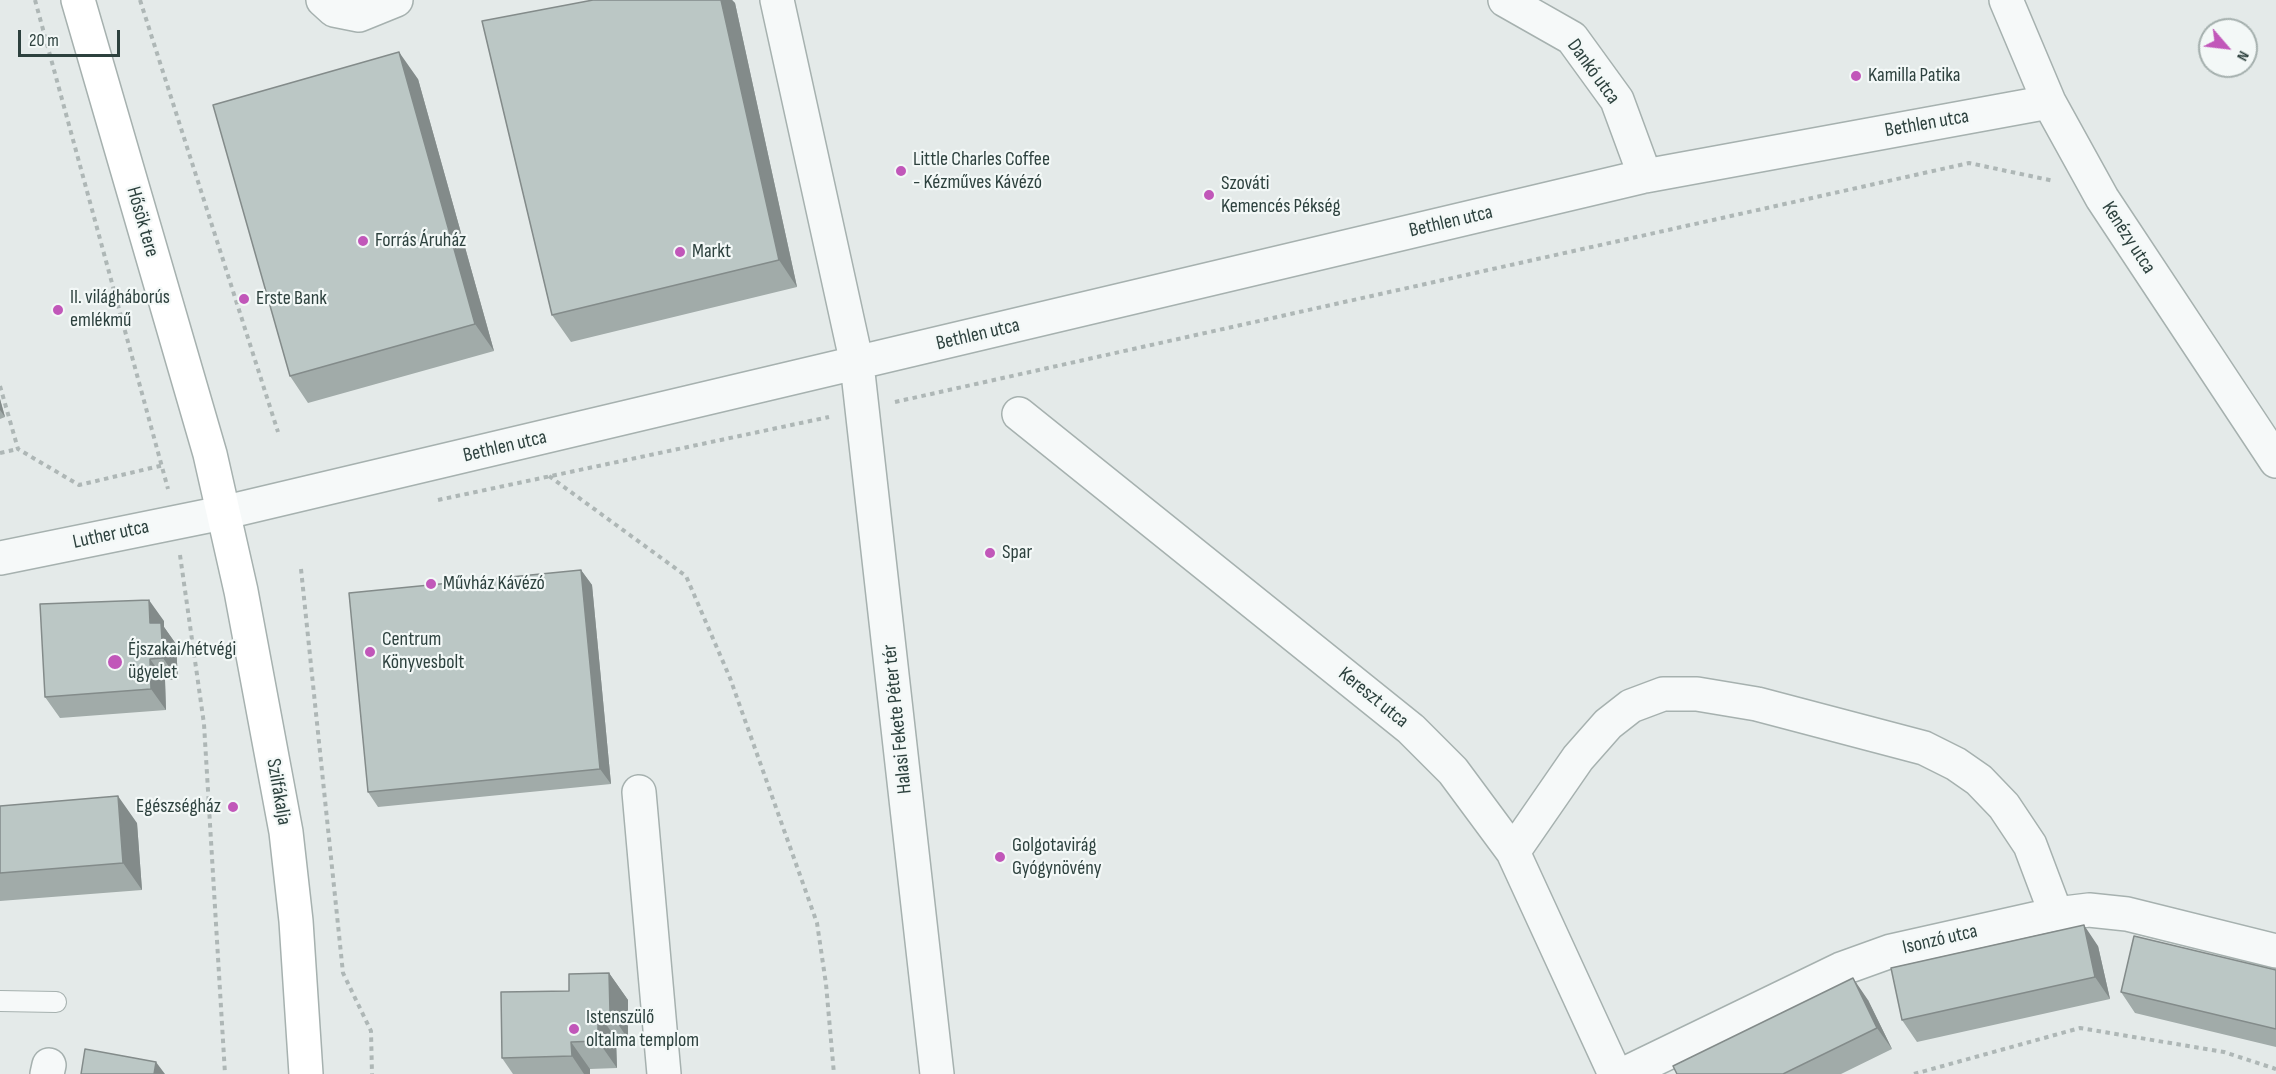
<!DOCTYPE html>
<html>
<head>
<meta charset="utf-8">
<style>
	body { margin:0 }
	#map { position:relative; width:2276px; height:1074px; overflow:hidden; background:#e4eae9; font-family:"Sofia Sans Condensed",sans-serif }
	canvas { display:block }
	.north { position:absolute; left:2198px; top:18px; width:60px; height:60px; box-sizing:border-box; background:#f3f8f7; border:2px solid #a4afad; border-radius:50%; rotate:118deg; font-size:16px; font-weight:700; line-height:24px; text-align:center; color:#2d413e }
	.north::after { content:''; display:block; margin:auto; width:21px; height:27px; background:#c157b9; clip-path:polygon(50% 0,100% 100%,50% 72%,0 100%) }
	.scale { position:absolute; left:18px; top:30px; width:102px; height:27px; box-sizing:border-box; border:3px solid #2d413e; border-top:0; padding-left:8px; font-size:18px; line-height:21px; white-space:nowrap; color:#2d413e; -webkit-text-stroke:4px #f3f8f7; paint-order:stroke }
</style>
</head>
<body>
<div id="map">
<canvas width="2276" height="1074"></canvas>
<div class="north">N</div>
<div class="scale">20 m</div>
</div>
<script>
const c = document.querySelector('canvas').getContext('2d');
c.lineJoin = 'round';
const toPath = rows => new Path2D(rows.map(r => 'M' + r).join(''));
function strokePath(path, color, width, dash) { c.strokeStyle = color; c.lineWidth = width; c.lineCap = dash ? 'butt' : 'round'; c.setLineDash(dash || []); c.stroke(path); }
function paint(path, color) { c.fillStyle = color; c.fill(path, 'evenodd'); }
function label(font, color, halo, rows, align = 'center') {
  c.font = font + ' "Sofia Sans Condensed",sans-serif'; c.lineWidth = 4.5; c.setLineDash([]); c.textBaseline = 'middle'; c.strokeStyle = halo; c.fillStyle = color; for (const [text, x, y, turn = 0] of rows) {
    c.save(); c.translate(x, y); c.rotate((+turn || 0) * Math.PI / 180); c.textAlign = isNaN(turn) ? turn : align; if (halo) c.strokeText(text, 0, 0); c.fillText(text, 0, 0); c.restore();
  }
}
const lane = toPath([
	[0,1001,56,1002]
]);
const street = toPath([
	[323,0,334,10,359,15,396,0],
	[777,0,857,364,937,1074],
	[1505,0,1572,38,1617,100,1645,176],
	[2006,0,2049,102,2102,198,2276,461],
	[1019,414,1411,729,1453,771,1513,852,1615,1074],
	[0,558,222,513,1645,176,2049,102],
	[639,792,664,1074],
	[1513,852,1578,758,1608,724,1631,706,1663,694,1697,694,1757,704,1924,748,1956,764,1979,780,2004,806,2030,845,2056,914],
	[47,1074,49,1065],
	[1624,1074,1841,969,1891,951,2056,914,2089,910,2127,914,2276,951]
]);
const secondary = toPath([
	[78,0,210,454,241,591,286,832,296,921,306,1074]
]);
strokePath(lane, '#a6b1af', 22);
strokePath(street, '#a6b1af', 36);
strokePath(secondary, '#a6b1af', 36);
strokePath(toPath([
	[35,0,168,489],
	[140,0,278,432],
	[0,386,18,449,79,485,164,465],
	[895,402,1969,163,2054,181],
	[0,453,18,449],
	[549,476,686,576,730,678,817,923,826,984,834,1074],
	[438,500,829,417],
	[180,555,204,724,225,1074],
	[301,569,343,973,371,1031,372,1074],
	[1914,1074,2080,1028,2224,1052,2276,1069]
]), '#aeb7b6', 4, [4.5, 4.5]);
strokePath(lane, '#f6f9f9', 20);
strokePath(street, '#f6f9f9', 33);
strokePath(secondary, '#fff', 33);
paint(toPath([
	[593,0,732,0,735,3,797,287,571,342,552,315],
	[418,79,494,351,308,403,290,376],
	[0,399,5,417,0,419],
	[581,570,592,585,611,784,378,807,368,792],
	[164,621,164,627,176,644,178,680,165,680,166,710,60,718,45,697],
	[0,806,137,823,142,890,0,901],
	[2098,946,2110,999,1917,1042,1902,1020],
	[2276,970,2276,1047,2135,1013,2121,992],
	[609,973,628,1000,628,1039,616,1039,617,1068,590,1069,590,1074,513,1074,502,1058,569,991],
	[1868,1000,1892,1049,1841,1074,1677,1074]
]), '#a1aba9');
paint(toPath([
	[721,0,732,0,735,3,797,287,779,260],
	[399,52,418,79,494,351,475,324],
	[0,399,5,417,0,410],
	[581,570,592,585,611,784,600,769],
	[149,600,164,621,164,627,176,644,178,680,163,658,150,623],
	[150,659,165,680,166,710,151,689],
	[118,796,137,823,142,890,123,863],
	[2084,925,2098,946,2110,999,2095,977],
	[609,973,628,1000,628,1039,610,1012],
	[1853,978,1868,1000,1892,1049,1877,1028],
	[598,1012,616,1039,617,1068,598,1041],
	[571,1042,590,1069,590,1074,584,1074,572,1056],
	[156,1062,165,1074,154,1074]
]), '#838b8a');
const building = toPath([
	[593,0,721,0,779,260,552,315,482,21,593,0],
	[399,52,475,324,290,376,213,105,399,52],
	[581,570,600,769,368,792,349,593,581,570],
	[149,600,150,623,161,623,163,658,150,659,151,689,45,697,40,604,149,600],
	[118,796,123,863,0,873,0,806,118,796],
	[2084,925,2095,977,1902,1020,1891,968,2084,925],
	[2134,936,2276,970,2276,1029,2121,992,2134,936],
	[609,973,610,1012,598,1012,598,1041,571,1042,572,1056,502,1058,501,992,569,991,569,974,609,973],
	[1853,978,1877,1028,1783,1074,1677,1074,1673,1066,1853,978],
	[85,1049,156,1062,154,1074,81,1074,85,1049]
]);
paint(building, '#bbc7c5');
strokePath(building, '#838b8a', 1.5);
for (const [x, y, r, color] of [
	[1856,76,6,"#c157b9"],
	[901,171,6,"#c157b9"],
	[1209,195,6,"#c157b9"],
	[363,241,6,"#c157b9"],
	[680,252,6,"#c157b9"],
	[244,299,6,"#c157b9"],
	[58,310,6,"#c157b9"],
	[990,553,6,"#c157b9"],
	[431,584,6,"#c157b9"],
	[370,652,6,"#c157b9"],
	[115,662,8,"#c157b9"],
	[233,807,6,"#c157b9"],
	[1000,857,6,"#c157b9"],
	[574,1029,6,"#c157b9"]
]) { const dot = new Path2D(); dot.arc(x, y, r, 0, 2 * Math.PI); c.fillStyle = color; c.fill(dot); strokePath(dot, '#f3f8f7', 2); }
label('20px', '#2d413e', '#f3f8f7', [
	["Dankó utca",1593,72,54],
	["Bethlen utca",1927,124,-10],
	["Hősök tere",142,222,74],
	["Bethlen utca",1451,222,-13],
	["Kenézy utca",2128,238,57],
	["Bethlen utca",978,335,-13],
	["Bethlen utca",505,447,-13],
	["Luther utca",111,535,-12],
	["Kereszt utca",1373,698,39],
	["Halasi Fekete Péter tér",898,719,-96],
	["Szilfákalja",278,792,80],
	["Isonzó utca",1940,940,-13]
]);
label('20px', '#2d413e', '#f3f8f7', [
	["Kamilla Patika",1868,76],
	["Little Charles Coffee",913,160],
	["- Kézműves Kávézó",913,183],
	["Szováti",1221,184],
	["Kemencés Pékség",1221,207],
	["Forrás Áruház",375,241],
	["Markt",692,252],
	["II. világháborús",70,298],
	["emlékmű",70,321],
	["Erste Bank",256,299],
	["Spar",1002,553],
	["Művház Kávézó",443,584],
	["Centrum",382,640],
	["Könyvesbolt",382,663],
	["Éjszakai/hétvégi",128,650],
	["ügyelet",128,673],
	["Egészségház",221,807,"right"],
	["Golgotavirág",1012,846],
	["Gyógynövény",1012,869],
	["Istenszülő",586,1018],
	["oltalma templom",586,1041]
], 'left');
</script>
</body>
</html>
